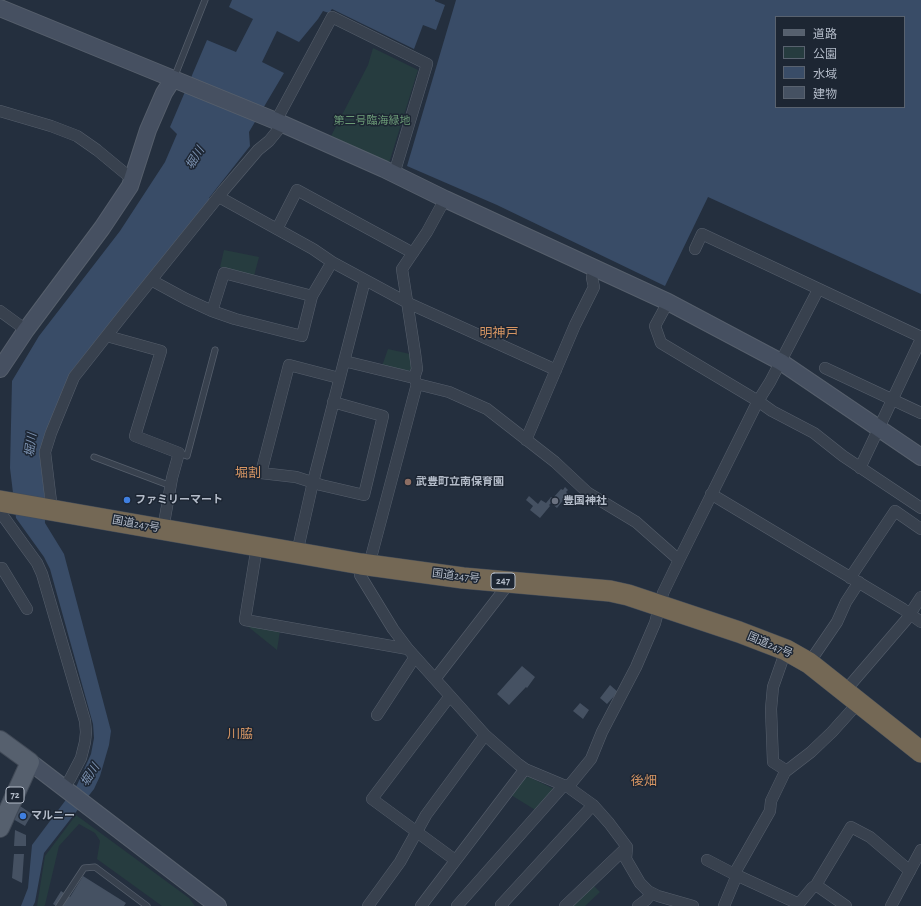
<!DOCTYPE html>
<html>
<head>
<meta charset="utf-8">
<style>
	body { margin:0 }
	#map { position:relative; width:921px; height:906px; overflow:hidden; background:#242f3e; font-family:"Alegreya Sans","Noto Sans JP",sans-serif }
	canvas { display:block }
	.legend { position:absolute; left:775px; top:16px; width:130px; height:92px; box-sizing:border-box; background:#1d2633; border:1px solid #59626f; margin:0; padding:5px 7px; list-style:none; font-size:12px; color:#b4bcc9 }
	.legend li { display:flex; align-items:center; gap:8px; height:20px }
	.legend b { width:20px; border:1px solid #59626f }
</style>
</head>
<body>
<div id="map">
<canvas width="921" height="906"></canvas>
<ul class="legend">
<li><b style="height:5px;background:#56606e"></b>道路</li>
<li><b style="height:11px;background:#263c3f"></b>公園</li>
<li><b style="height:11px;background:#394c67"></b>水域</li>
<li><b style="height:11px;background:#455162"></b>建物</li>
</ul>
</div>
<script>
const c = document.querySelector('canvas').getContext('2d');
c.lineJoin = 'round';
function paint(path, color) { c.fillStyle = color; c.fill(path, 'evenodd'); }
const toPath = rows => new Path2D(rows.map(r => 'M' + r).join(''));
function strokePath(path, color, width, dash) { c.strokeStyle = color; c.lineWidth = width; c.lineCap = dash ? 'butt' : 'round'; c.setLineDash(dash || []); c.stroke(path); }
function label(font, color, halo, rows, align = 'center') {
  c.font = font + ' "Alegreya Sans","Noto Sans JP",sans-serif'; c.lineWidth = 3; c.setLineDash([]); c.textBaseline = 'middle'; c.strokeStyle = halo; c.fillStyle = color; for (const [text, x, y, turn = 0] of rows) {
    c.save(); c.translate(x, y); c.rotate((+turn || 0) * Math.PI / 180); c.textAlign = isNaN(turn) ? turn : align; if (halo) c.strokeText(text, 0, 0); c.fillText(text, 0, 0); c.restore();
  }
}
paint(toPath([
	[373,48,418,70,389,163,331,136,368,65],
	[224,250,259,257,254,276,220,267],
	[388,349,410,354,412,368,409,371,382,366],
	[246,625,280,631,277,650],
	[529,777,556,790,537,811,511,795,524,778],
	[76,815,189,898,195,906,162,906,97,859,100,841,95,833,79,824,59,846,45,905,44,906,37,906,45,856],
	[593,885,600,892,585,906,572,906]
]), '#263c3f');
paint(toPath([
	[232,0,435,0,435,1,445,5,436,30,423,25,414,49,332,9,329,13,323,11,318,19,299,42,277,31,262,62,284,73,249,132,250,146,209,198,209,202,73,369,68,378,44,447,45,523,64,554,111,731,109,745,100,776,94,789,44,853,35,902,33,906,21,906,28,888,32,845,77,785,91,754,94,738,93,724,50,569,44,557,16,518,10,468,12,381,39,336,120,231,165,162,177,134,170,127,207,40,236,52,253,19,229,7],
	[456,0,921,0,921,294,708,197,665,286,497,205,407,166],
	[776,17,904,17,904,107,776,107]
]), '#394c67');
paint(toPath([
	[565,487,568,490,566,492,568,494,557,508,551,503,549,505,550,506,540,518,530,510,533,506,526,500,529,496,538,504,541,500,546,503,551,497,553,498,561,489,563,490],
	[522,666,535,677,527,688,526,687,509,705,497,694],
	[610,685,618,692,607,704,600,698],
	[580,703,589,710,583,719,573,711],
	[20,806,32,814,25,826,13,819],
	[15,830,26,835,26,846,14,846],
	[14,854,24,854,22,883,12,878],
	[83,876,126,903,124,906,56,906,53,904,61,891,70,897]
]), '#455162');
const lane = toPath([
	[174,78,205,0],
	[179,453,187,456,215,350],
	[94,457,171,486],
	[59,906,84,868,95,867,147,906]
]);
const street = toPath([
	[0,111,51,126,77,136,97,150,132,179],
	[219,197,313,249,332,262,408,303,556,370],
	[277,229,297,190,413,253],
	[695,249,702,234,921,337],
	[151,280,186,299,212,311,235,319,302,336,312,296,332,262],
	[668,302,655,326,661,343,758,401,772,411,814,433,843,456,921,508],
	[0,311,26,330],
	[212,311,224,273,312,296],
	[107,336,161,351,135,436,179,453,172,478,163,529],
	[344,361,414,378],
	[825,368,921,413],
	[417,384,449,392,487,409,555,462,588,493,636,522,679,560],
	[333,402,383,416,364,495,321,485,296,477,261,473,289,365,339,378],
	[526,440,575,325,594,287,592,278,594,269],
	[860,468,921,339],
	[711,494,903,609,921,622],
	[52,510,45,452,51,433,74,377,127,310,223,191,258,150,269,141,278,130,276,121,332,17,427,64,394,174],
	[0,512,37,563,42,574,85,721,86,732,85,742,81,758,70,779,64,787],
	[257,546,245,620,408,649],
	[297,553,313,482,365,280],
	[361,564,360,575,393,629,408,649,485,735,518,764,525,769,568,787,593,805,609,823,627,847,626,859,640,883,648,891,658,896,693,906],
	[369,565,417,384,414,378,417,369,415,353,402,269,427,232,445,199],
	[0,570,2,568,27,609],
	[850,578,895,511,921,529],
	[809,663,837,622,846,602,859,582],
	[435,679,510,582],
	[845,691,906,620,921,597],
	[450,696,372,799,455,860],
	[377,715,415,657],
	[785,772,784,769,773,762,771,709,773,687,786,650],
	[568,787,591,759,602,732,636,667,655,623,663,593,679,560,758,401,770,382,818,290],
	[707,860,732,873,799,904],
	[735,874,737,869,770,811,771,801,785,772,811,752,832,732,859,702],
	[816,885,846,906],
	[368,906,400,862,426,815,485,735],
	[421,906,525,769],
	[457,906,564,785],
	[503,906,501,905,593,805],
	[565,906,627,847],
	[638,906,646,900,651,894],
	[724,906,737,875],
	[797,906,812,888,816,885,851,827,870,837,910,871],
	[891,906,921,850]
]);
const secondary = toPath([
	[0,8,276,121,384,169,445,199,668,302,781,362,921,457],
	[0,369,26,330,102,228,130,186,148,130,164,93,173,79],
	[30,762,218,906]
]);
const primary = toPath([
	[0,740,30,762,0,828]
]);
const highway = toPath([
	[0,501,361,564,463,578,610,591,628,595,739,632,786,650,809,663,921,752]
]);
strokePath(lane, '#565f6c', 7);
strokePath(street, '#565f6c', 12);
strokePath(secondary, '#565f6c', 18);
strokePath(primary, '#414a57', 20);
strokePath(highway, '#434c59', 22);
strokePath(lane, '#38414e', 5.5);
strokePath(street, '#38414e', 11);
strokePath(secondary, '#465061', 16);
strokePath(primary, '#56606e', 18);
strokePath(highway, '#746855', 21);
for (const [x, y, r, color] of [
	[408,482,4,"#8d6e63"],
	[127,500,4,"#3f7fe0"],
	[555,501,4,"#6b7280"],
	[23,816,4,"#3f7fe0"]
]) { const dot = new Path2D(); dot.arc(x, y, r, 0, 2 * Math.PI); c.fillStyle = color; c.fill(dot); strokePath(dot, '#1d2633', 1.5); }
for (const [x, y, w] of [
	[503,581,24],
	[15,795,18]
]) { const box = new Path2D(); box.roundRect(x - w / 2, y - 8, w, 16, 3); c.fillStyle = '#1d2633'; c.fill(box); strokePath(box, '#b4bcc9', 1); }
label('bold 10px', '#b4bcc9', null, [
	["247",503,581],
	["72",15,795]
]);
label('11px', '#6b9a76', '#1d2633', [
	["第二号臨海緑地",372,121]
]);
label('bold 11px', '#b4bcc9', '#1d2633', [
	["武豊町立南保育園",416,482],
	["ファミリーマート",135,500],
	["豊国神社",563,501],
	["マルニー",31,816]
], 'left');
label('11px', '#b4bcc9', '#1d2633', [
	["国道247号",136,524,10],
	["国道247号",456,576,7],
	["国道247号",770,645,23]
]);
label('italic 12px', '#7c92b1', '#1d2633', [
	["堀川",195,158,-58],
	["堀川",31,445,-83],
	["堀川",90,775,-57]
]);
label('13px', '#d59563', '#1d2633', [
	["明神戸",499,333],
	["堀割",248,473],
	["川脇",240,734],
	["後畑",644,781]
]);
</script>
</body>
</html>
